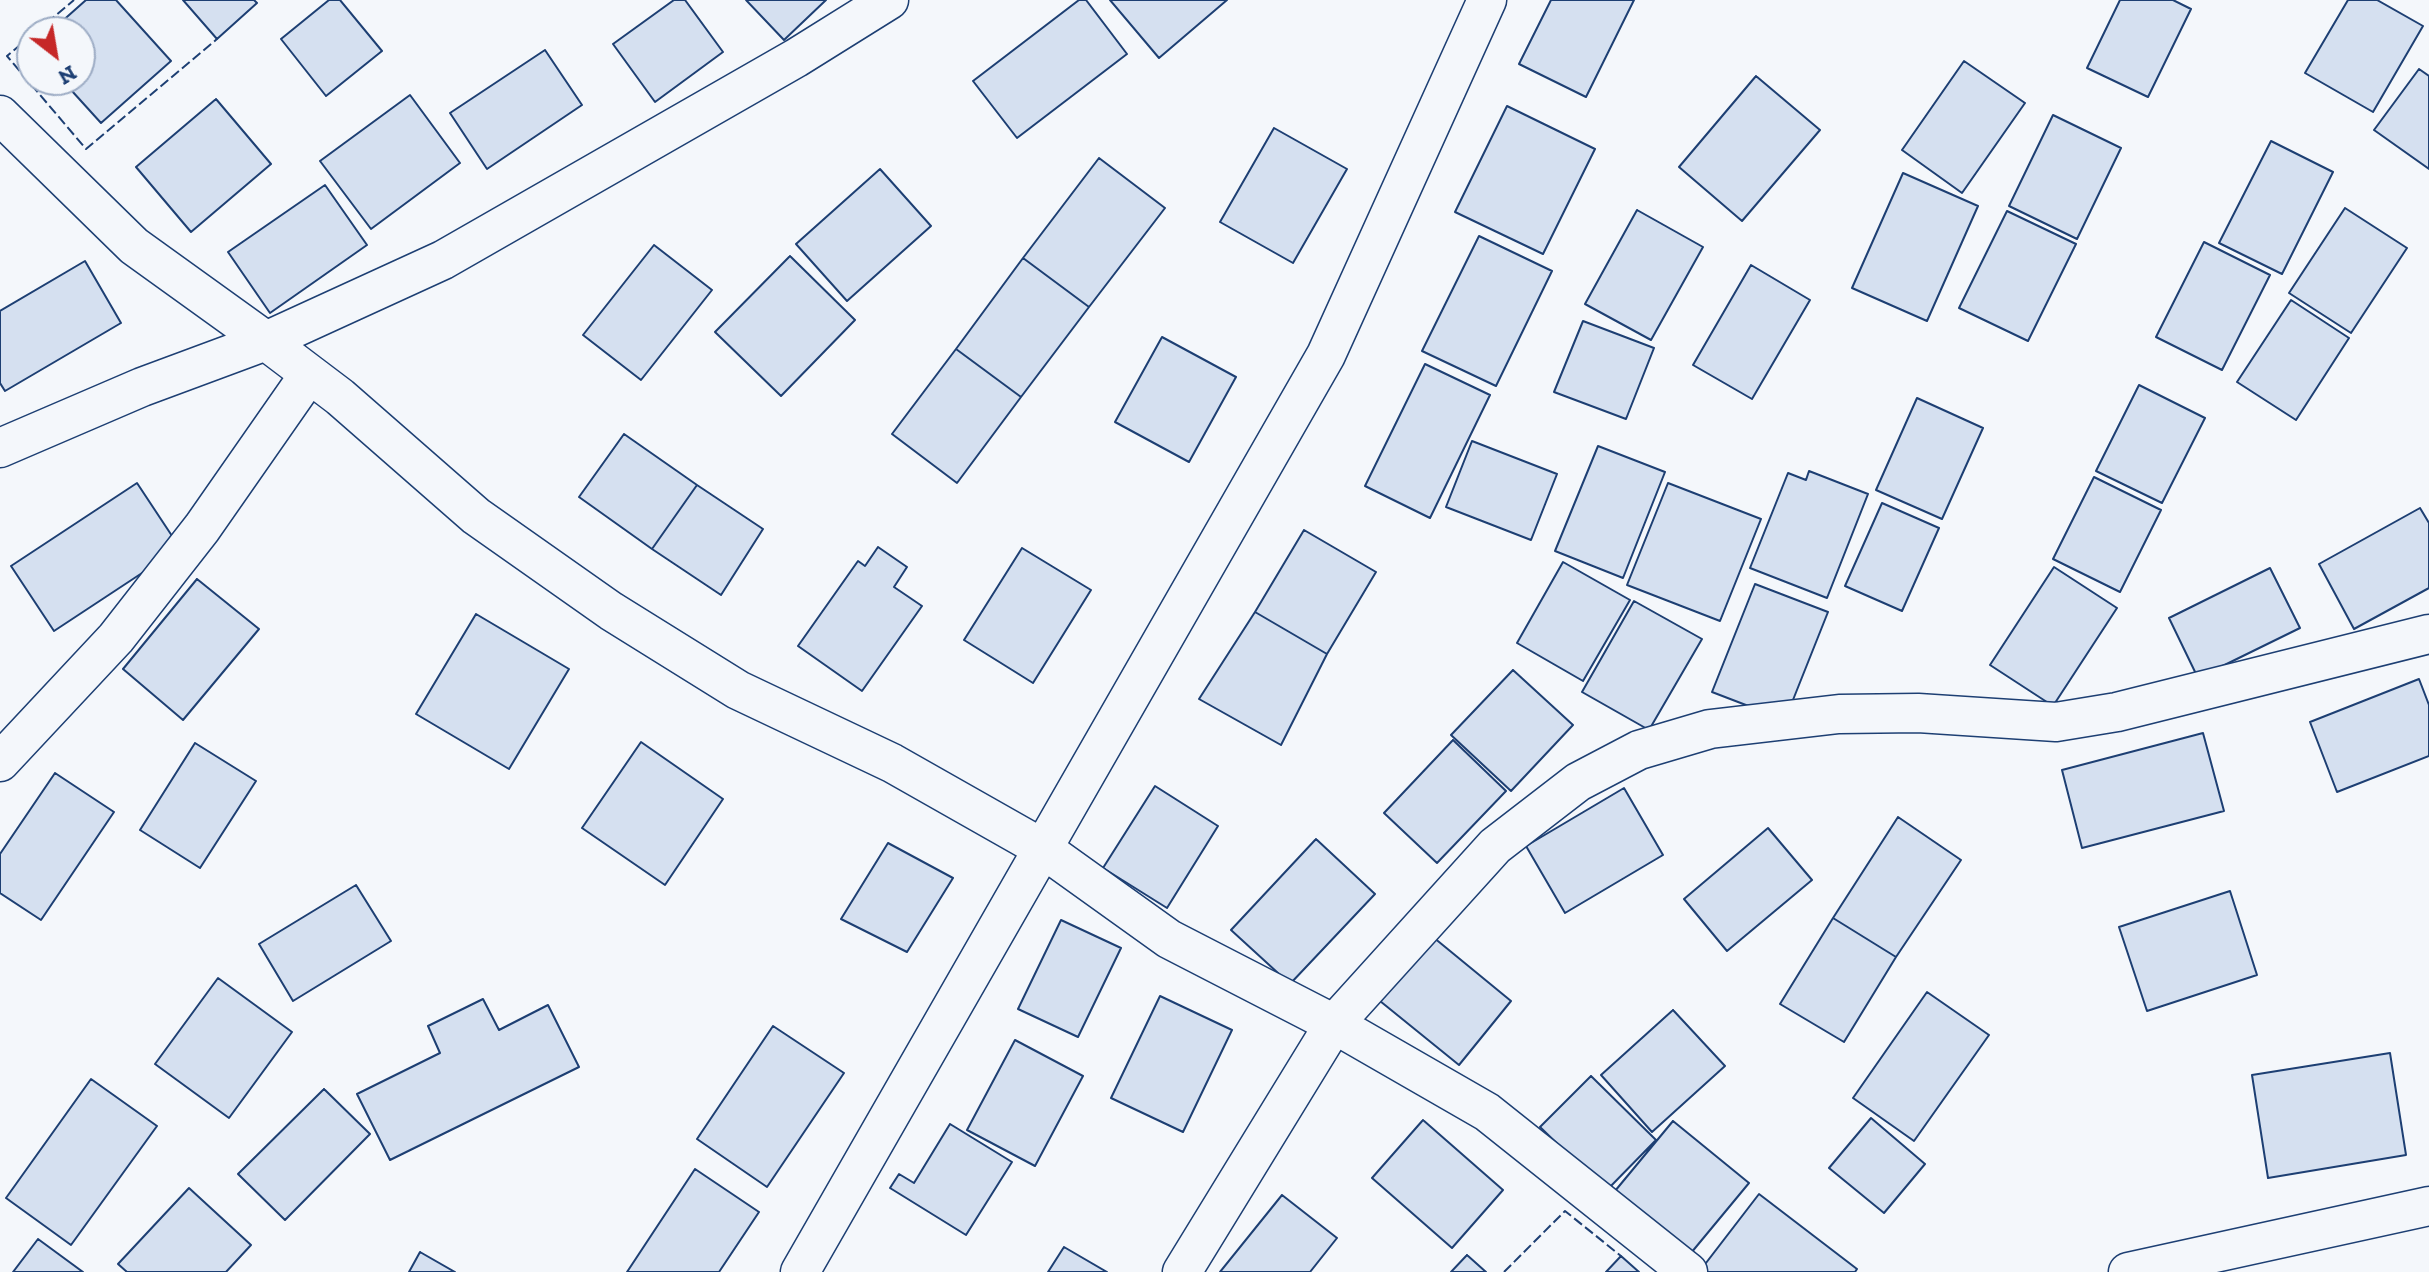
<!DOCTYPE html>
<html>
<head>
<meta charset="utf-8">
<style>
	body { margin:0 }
	#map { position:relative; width:2429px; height:1272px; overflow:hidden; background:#f4f7fb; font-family:"Zilla Slab",serif }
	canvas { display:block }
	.north { position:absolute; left:16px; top:16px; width:80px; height:80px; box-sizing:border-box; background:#f4f7fb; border:2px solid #9eadc5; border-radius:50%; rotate:149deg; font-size:22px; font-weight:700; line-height:32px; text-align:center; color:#1d3f73 }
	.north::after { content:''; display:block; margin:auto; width:28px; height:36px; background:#c62828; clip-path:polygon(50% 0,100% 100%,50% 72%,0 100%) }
</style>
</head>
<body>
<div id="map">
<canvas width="2429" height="1272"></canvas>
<div class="north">N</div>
</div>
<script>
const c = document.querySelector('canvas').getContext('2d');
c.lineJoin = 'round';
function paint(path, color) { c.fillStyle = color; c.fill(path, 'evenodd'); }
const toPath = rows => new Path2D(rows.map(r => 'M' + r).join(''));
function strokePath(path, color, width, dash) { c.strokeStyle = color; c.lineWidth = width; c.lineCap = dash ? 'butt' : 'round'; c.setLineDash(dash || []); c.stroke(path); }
const building = toPath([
	[86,0,116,0,171,61,101,123,62,80,80,80,80,32,50,32,86,0],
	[183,0,254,0,257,3,217,39,183,0],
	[329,0,340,0,382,51,326,96,281,39,329,0],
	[674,0,685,0,723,52,655,102,613,44,674,0],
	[746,0,826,0,784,40,746,0],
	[1079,0,1086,0,1127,54,1017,138,973,81,1079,0],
	[1110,0,1227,0,1159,58,1110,0],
	[1551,0,1634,0,1586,97,1519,64,1551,0],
	[2120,0,2173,0,2191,9,2148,97,2087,68,2120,0],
	[2348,0,2377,0,2423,26,2373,112,2305,73,2348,0],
	[545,50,582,105,487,169,450,113,545,50],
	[1964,61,2025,103,1962,193,1902,150,1964,61],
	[2419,69,2429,76,2429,169,2374,130,2419,69],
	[1756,76,1820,130,1742,221,1679,167,1756,76],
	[410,95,460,163,371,229,320,161,410,95],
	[216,99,271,164,191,232,136,167,216,99],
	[1507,106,1595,149,1543,254,1455,212,1507,106],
	[2053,115,2121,148,2077,239,2009,206,2053,115],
	[1274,128,1347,169,1293,263,1220,222,1274,128],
	[2271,141,2333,172,2282,274,2219,243,2271,141],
	[1099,158,1165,208,1089,307,1023,258,1099,158],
	[880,169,931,226,847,301,796,244,880,169],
	[1903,173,1978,206,1927,321,1852,288,1903,173],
	[325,185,367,245,270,313,228,252,325,185],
	[2345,208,2407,248,2351,333,2289,293,2345,208],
	[1637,210,1703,247,1651,340,1585,304,1637,210],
	[2007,211,2076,244,2028,341,1959,308,2007,211],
	[1479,236,1552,271,1496,386,1422,351,1479,236],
	[2204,242,2270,275,2222,370,2156,337,2204,242],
	[654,245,712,290,641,380,583,335,654,245],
	[790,256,855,320,781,396,715,332,790,256],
	[1023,258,1089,307,1021,397,956,349,1023,258],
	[85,261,121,323,5,391,0,383,0,311,85,261],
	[1751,265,1810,300,1752,399,1693,365,1751,265],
	[2291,300,2349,338,2296,420,2237,382,2291,300],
	[1583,321,1654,348,1626,419,1554,392,1583,321],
	[1162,337,1236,377,1189,462,1115,422,1162,337],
	[956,349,1021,397,957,483,892,434,956,349],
	[1425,364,1490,395,1430,518,1365,486,1425,364],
	[2139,385,2205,418,2162,503,2096,471,2139,385],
	[1917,398,1983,428,1942,519,1876,490,1917,398],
	[624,434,697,485,652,549,579,497,624,434],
	[1472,441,1557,474,1531,540,1446,507,1472,441],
	[1598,446,1665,472,1623,578,1555,551,1598,446],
	[1809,471,1868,494,1827,598,1750,568,1788,473,1806,480,1809,471],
	[2094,477,2161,510,2120,592,2053,559,2094,477],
	[137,483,180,548,54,631,11,566,137,483],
	[1668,483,1761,519,1720,621,1627,585,1668,483],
	[697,485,763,529,721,595,652,549,697,485],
	[1882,503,1939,528,1902,611,1845,586,1882,503],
	[2420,508,2429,523,2429,588,2354,629,2319,564,2420,508],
	[1304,530,1376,572,1327,654,1255,612,1304,530],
	[878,547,907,567,894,587,922,606,862,691,798,646,858,561,865,566,878,547],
	[1022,548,1091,590,1033,683,964,640,1022,548],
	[1563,562,1630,600,1583,681,1517,643,1563,562],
	[2054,567,2117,608,2053,706,1990,665,2054,567],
	[2270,568,2300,628,2198,678,2169,618,2270,568],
	[197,579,259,629,183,720,123,669,197,579],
	[1755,584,1828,612,1785,720,1712,692,1755,584],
	[1634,601,1702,639,1649,730,1582,692,1634,601],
	[1255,612,1327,654,1281,745,1199,699,1255,612],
	[476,614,569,669,509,769,416,714,476,614],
	[1513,670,1573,725,1511,791,1451,735,1513,670],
	[2419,679,2429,705,2429,756,2337,792,2310,722,2419,679],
	[2203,733,2224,811,2082,848,2062,770,2203,733],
	[1453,740,1506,791,1437,863,1384,813,1453,740],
	[641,742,723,799,665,885,582,828,641,742],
	[195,743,256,781,200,868,140,830,195,743],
	[55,773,114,812,41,920,0,893,0,854,55,773],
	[1155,786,1218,826,1167,908,1103,868,1155,786],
	[1624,788,1663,855,1565,913,1526,846,1624,788],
	[1898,817,1961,860,1896,957,1833,918,1898,817],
	[1768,828,1812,880,1727,951,1684,899,1768,828],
	[1316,839,1375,894,1290,984,1231,930,1316,839],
	[888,843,953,878,907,952,841,919,888,843],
	[356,885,391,941,293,1001,259,944,356,885],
	[2230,891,2257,975,2147,1011,2119,927,2230,891],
	[1833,918,1896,957,1844,1042,1780,1004,1833,918],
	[1061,920,1121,948,1078,1037,1018,1009,1061,920],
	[1433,937,1511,1001,1459,1065,1380,1001,1433,937],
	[218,978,292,1032,229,1118,155,1064,218,978],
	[1927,992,1989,1035,1914,1141,1853,1098,1927,992],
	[1160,996,1232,1030,1183,1132,1111,1098,1160,996],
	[483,999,499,1030,548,1005,579,1067,390,1160,357,1094,440,1053,428,1026,483,999],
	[1673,1010,1725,1066,1652,1132,1601,1075,1673,1010],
	[773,1026,844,1073,767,1187,697,1139,773,1026],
	[1015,1040,1083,1076,1035,1166,967,1130,1015,1040],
	[2390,1053,2406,1155,2268,1178,2252,1075,2390,1053],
	[1591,1076,1656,1140,1606,1191,1540,1127,1591,1076],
	[91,1079,157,1126,71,1245,6,1198,91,1079],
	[324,1089,370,1134,285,1220,238,1174,324,1089],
	[1871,1118,1925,1164,1884,1213,1829,1168,1871,1118],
	[1423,1120,1503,1190,1452,1248,1372,1178,1423,1120],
	[1673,1121,1749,1183,1691,1253,1615,1191,1673,1121],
	[950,1124,1012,1162,966,1235,890,1188,899,1174,914,1183,950,1124],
	[695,1169,759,1212,719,1272,627,1272,695,1169],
	[189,1188,251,1245,226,1272,127,1272,118,1264,189,1188],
	[1759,1194,1857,1269,1855,1272,1699,1272,1759,1194],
	[1282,1195,1337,1238,1310,1272,1220,1272,1282,1195],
	[38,1239,83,1272,13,1272,38,1239],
	[1064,1247,1107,1272,1048,1272,1064,1247],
	[420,1252,455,1272,409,1272,420,1252],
	[1467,1255,1486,1272,1451,1272,1467,1255],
	[1621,1256,1639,1272,1606,1272,1621,1256]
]);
paint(building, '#d5e0f0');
strokePath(building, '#1d3f73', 2);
const street = toPath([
	[0,115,134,246,266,341,443,260,796,58,889,0],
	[0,448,142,387,266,341,340,397,476,516,611,611,738,690,892,763,1042,848,1169,939,1334,1024,1487,1112,1688,1272],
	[0,762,116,638,202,528,308,376],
	[800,1272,1326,355,1487,0],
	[1182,1272,1334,1024,1495,846,1578,782,1639,750,1710,729,1839,714,1918,713,2056,722,2117,712,2429,634],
	[2128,1272,2429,1206]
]);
strokePath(street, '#1d3f73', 41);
strokePath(street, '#f4f7fb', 38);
strokePath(toPath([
	[36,32,74,0],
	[32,35,7,56,86,149,217,39],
	[1504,1272,1565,1211,1621,1256]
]), '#1d3f73', 2, [10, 4]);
</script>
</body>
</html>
